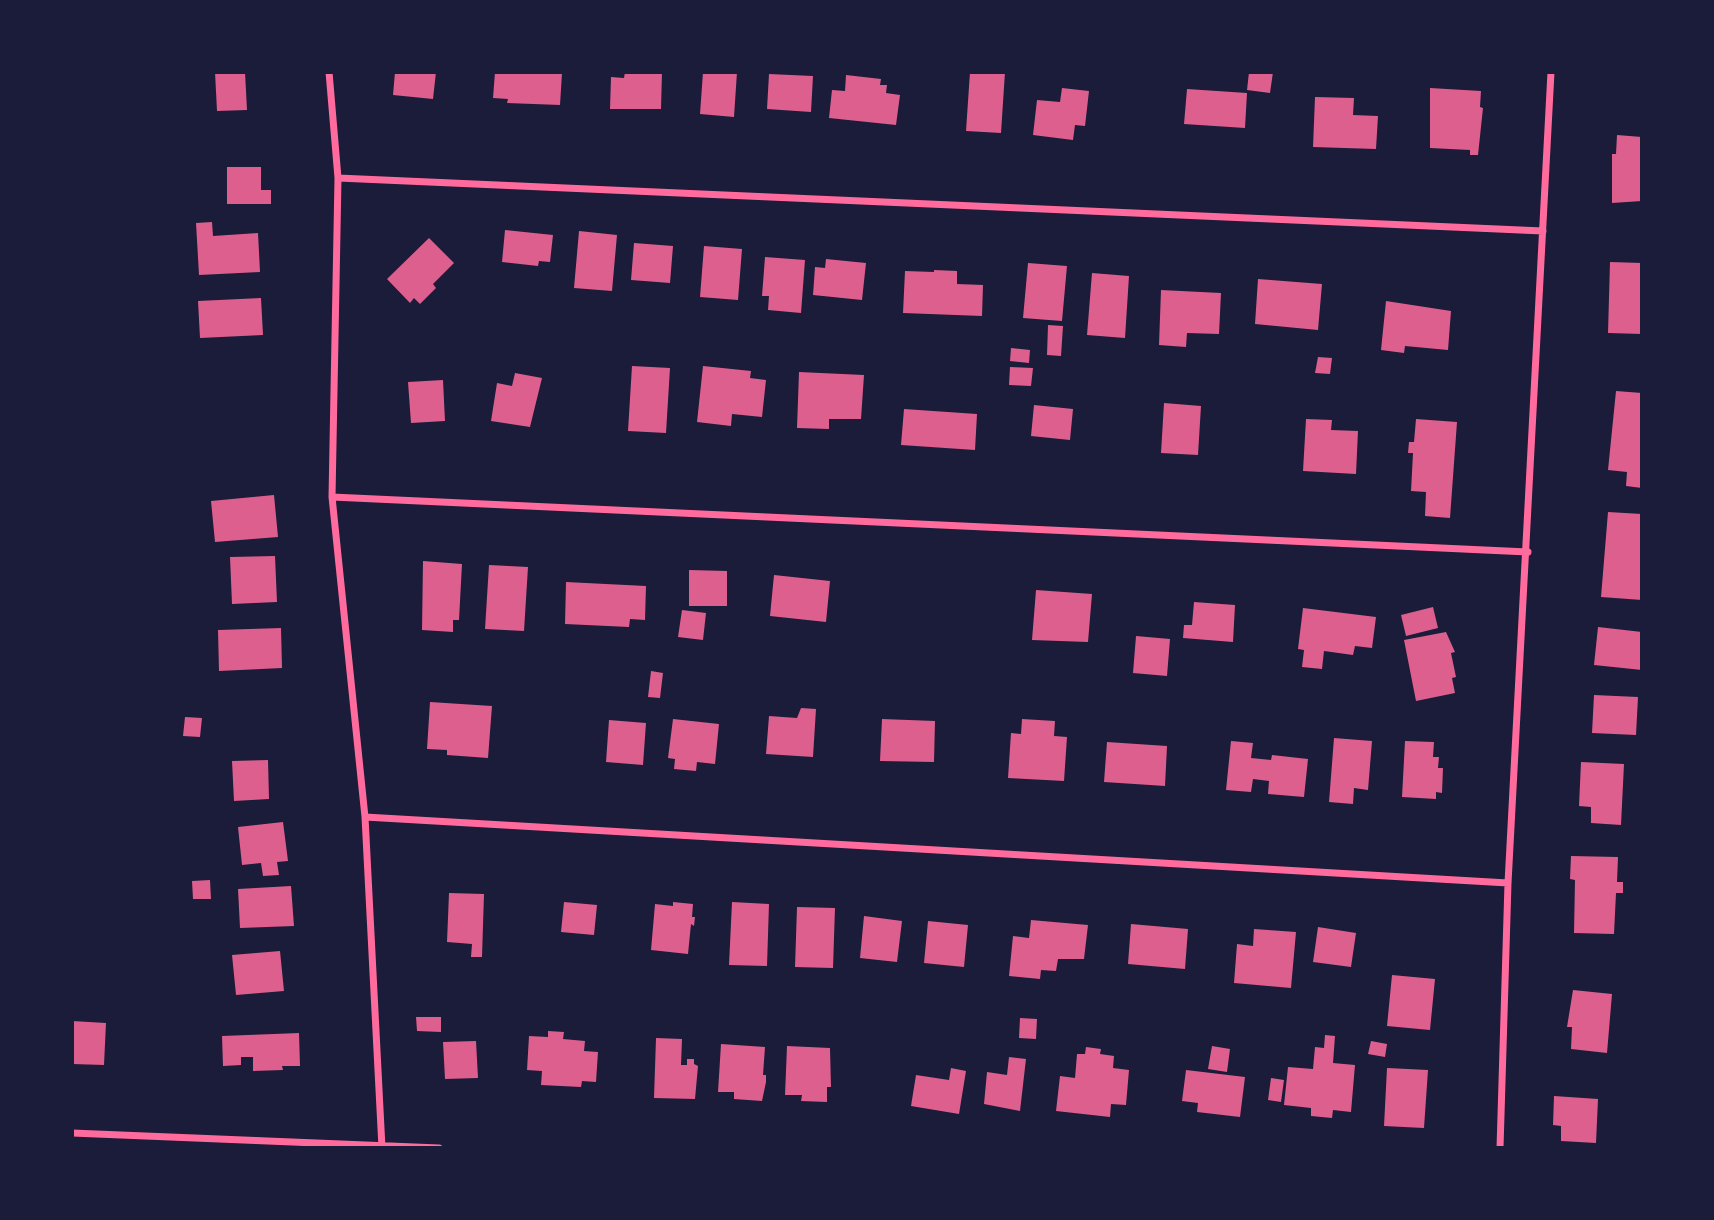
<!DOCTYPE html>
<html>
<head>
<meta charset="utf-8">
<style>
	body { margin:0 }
	#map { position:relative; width:1714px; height:1220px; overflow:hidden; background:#1b1b3a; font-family:"PT Sans",sans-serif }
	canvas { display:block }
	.frame { position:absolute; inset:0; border:74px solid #1b1b3a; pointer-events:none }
</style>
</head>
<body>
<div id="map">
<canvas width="1714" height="1220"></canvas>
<div class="frame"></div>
</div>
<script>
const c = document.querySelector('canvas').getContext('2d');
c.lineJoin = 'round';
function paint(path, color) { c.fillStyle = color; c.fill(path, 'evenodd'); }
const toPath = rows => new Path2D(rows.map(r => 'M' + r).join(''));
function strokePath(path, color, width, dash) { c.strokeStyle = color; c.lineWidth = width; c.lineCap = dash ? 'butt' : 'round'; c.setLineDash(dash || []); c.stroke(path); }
paint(toPath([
	[215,72,245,72,247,110,217,111],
	[395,72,436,72,433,99,393,95],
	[495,72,562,73,560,105,507,103,508,99,493,98],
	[625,72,662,72,661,109,610,109,611,77,624,78],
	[703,72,737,72,734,117,700,114],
	[970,72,1005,72,1001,133,966,131],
	[1249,72,1273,72,1270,93,1247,90],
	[769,74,813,76,811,112,767,109],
	[846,75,881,79,880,85,887,85,886,93,900,95,896,125,829,118,832,90,845,91],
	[1062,88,1089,91,1085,126,1075,125,1073,140,1033,135,1037,100,1060,102],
	[1430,88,1481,91,1480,107,1483,108,1478,155,1470,155,1470,150,1430,148],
	[1187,89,1247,93,1245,128,1184,124],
	[1315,97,1354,98,1353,115,1378,116,1376,149,1313,147],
	[1617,135,1642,137,1642,201,1612,203,1612,154,1616,154],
	[227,167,261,167,261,190,271,190,271,204,227,204],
	[212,222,213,236,258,233,260,272,199,275,196,223],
	[505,230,553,235,550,262,539,261,538,266,502,262],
	[579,231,617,235,612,291,574,288],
	[429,238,454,263,433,284,436,288,420,304,414,298,410,303,387,279],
	[634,243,673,246,670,283,631,280],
	[704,246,742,249,738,300,700,297],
	[765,257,805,260,801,313,768,310,769,296,762,296],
	[826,259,866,263,862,300,813,295,815,267,825,268],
	[1610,262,1642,263,1642,334,1608,333],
	[1028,263,1067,266,1062,321,1023,318],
	[934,270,957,271,957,284,983,285,982,316,903,313,905,271,934,272],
	[1092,273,1129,276,1125,338,1087,335],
	[1258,279,1322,284,1318,330,1255,324],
	[1161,290,1221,293,1219,334,1187,333,1186,347,1159,345],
	[261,298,263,335,200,338,198,301],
	[1386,301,1451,311,1448,350,1405,346,1404,353,1381,350],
	[1048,325,1063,326,1061,356,1047,355],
	[1011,348,1030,350,1029,363,1010,361],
	[1318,357,1332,358,1330,374,1315,373],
	[632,366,670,368,666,433,628,431],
	[703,366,751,371,750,378,766,380,762,417,732,414,731,426,697,422],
	[1010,367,1033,368,1031,386,1009,385],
	[799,372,864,375,861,419,829,419,829,429,797,428],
	[515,373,542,378,530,427,491,421,497,383,512,386],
	[443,380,445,421,411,423,408,382],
	[1616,391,1642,393,1642,488,1626,486,1627,472,1608,470],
	[1164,403,1201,406,1198,455,1161,453],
	[1034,405,1073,409,1070,440,1031,436],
	[904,409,977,414,975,450,901,445],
	[1306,419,1332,420,1331,430,1358,431,1356,474,1303,471],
	[1416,419,1457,422,1450,518,1425,516,1426,492,1411,491,1413,453,1408,453,1409,442,1414,442],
	[274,495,278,537,215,542,211,501],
	[1608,512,1642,514,1642,600,1601,597],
	[275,556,277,602,232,604,230,557],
	[423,561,462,564,459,620,453,620,453,632,422,630],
	[489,565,528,567,524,631,485,629],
	[689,570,727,571,727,606,689,606],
	[774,575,830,581,826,622,770,616],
	[566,582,646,586,645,620,630,619,629,627,565,624],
	[1036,590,1092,594,1088,642,1032,640],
	[1194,602,1235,605,1233,642,1183,638,1184,625,1192,625],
	[1433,607,1438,628,1406,636,1401,615],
	[1303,608,1376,617,1372,648,1355,646,1353,655,1324,651,1322,669,1302,667,1304,650,1298,649],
	[682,610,706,613,703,640,678,637],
	[1598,627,1642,632,1642,670,1594,665],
	[281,628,282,668,219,671,218,630],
	[1446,632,1455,652,1451,653,1456,677,1452,678,1455,693,1416,701,1404,640],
	[1136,636,1170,639,1167,676,1133,673],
	[651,671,663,673,660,698,648,697],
	[1594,695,1638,697,1636,735,1592,733],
	[430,702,492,706,488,758,447,755,447,750,427,749],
	[801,708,816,709,813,757,766,754,769,716,797,718],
	[185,717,202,718,200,737,183,736],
	[673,719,719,724,715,764,697,762,696,771,674,769,675,759,668,758],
	[882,719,935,721,934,762,880,761],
	[1022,719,1055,721,1054,736,1067,737,1064,781,1008,778,1011,733,1021,734],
	[609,720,646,723,643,765,606,762],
	[1334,738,1372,741,1368,790,1354,788,1353,804,1329,802],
	[1231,741,1253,743,1251,758,1271,760,1272,755,1308,759,1304,797,1268,794,1269,781,1253,779,1251,792,1226,790],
	[1405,741,1434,742,1433,757,1439,757,1438,768,1443,768,1442,793,1436,792,1436,799,1402,797],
	[1107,742,1167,746,1165,786,1104,782],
	[268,760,269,799,234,801,232,761],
	[1581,762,1624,764,1621,825,1591,823,1591,807,1579,806],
	[283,822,288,861,277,862,279,875,263,876,261,863,242,865,238,827],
	[1571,856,1618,857,1617,882,1623,882,1623,893,1616,893,1614,934,1574,933,1575,880,1570,879],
	[210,880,211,899,193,899,192,881],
	[291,886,294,926,240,928,238,889],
	[449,893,484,894,482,957,471,957,472,944,447,942],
	[564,902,597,905,594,935,561,932],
	[673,902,693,904,692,917,695,917,694,926,691,924,688,954,651,950,655,904,673,906],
	[732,902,769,904,767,966,729,965],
	[797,907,835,908,833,968,795,967],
	[864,916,902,921,897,962,860,958],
	[1031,920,1088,925,1084,959,1058,959,1056,971,1041,970,1040,979,1009,976,1013,936,1029,938],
	[928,921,968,925,964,967,924,963],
	[1131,924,1188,929,1185,969,1128,964],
	[1318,927,1356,933,1351,967,1313,962],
	[1254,929,1296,932,1291,988,1234,983,1237,944,1253,946],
	[280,951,284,991,236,995,232,955],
	[1392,975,1435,979,1430,1030,1387,1026],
	[1573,990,1612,994,1607,1053,1571,1049,1572,1027,1567,1027],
	[416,1017,441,1017,441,1032,417,1031],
	[1020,1018,1037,1019,1036,1039,1019,1038],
	[72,1021,106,1023,104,1065,72,1064],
	[548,1031,564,1032,563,1039,585,1041,584,1051,598,1052,596,1082,582,1081,581,1087,541,1085,542,1071,527,1070,529,1036,548,1037],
	[299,1033,300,1066,282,1066,283,1070,253,1071,253,1057,241,1057,241,1065,223,1066,222,1036],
	[1325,1035,1335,1036,1333,1063,1355,1065,1351,1112,1333,1110,1332,1118,1311,1116,1311,1108,1284,1105,1288,1067,1313,1069,1315,1047,1324,1048],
	[656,1038,682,1039,681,1065,687,1065,687,1059,694,1059,694,1064,698,1066,695,1099,654,1098],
	[476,1041,478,1078,445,1079,443,1042],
	[1371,1041,1387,1044,1385,1057,1368,1054],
	[721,1044,765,1047,763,1075,766,1075,766,1082,762,1101,734,1099,734,1092,718,1092],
	[787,1046,830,1048,831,1087,827,1087,827,1102,801,1101,802,1095,785,1095],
	[1212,1046,1230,1049,1227,1072,1208,1069],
	[1086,1047,1101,1049,1100,1054,1114,1056,1113,1068,1129,1070,1126,1105,1111,1104,1110,1117,1056,1111,1060,1076,1075,1078,1077,1054,1085,1054],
	[1009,1057,1026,1059,1020,1111,984,1104,987,1072,1007,1075],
	[951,1068,966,1071,959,1114,911,1106,916,1075,949,1080],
	[1387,1068,1428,1070,1424,1128,1384,1126],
	[1186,1070,1245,1077,1240,1117,1197,1112,1198,1103,1182,1101],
	[1271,1078,1284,1080,1281,1102,1268,1100],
	[1554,1096,1598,1099,1596,1143,1561,1141,1561,1126,1553,1125]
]), '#dd5f8e');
strokePath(toPath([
	[329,72,338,178,332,497,365,817,382,1148],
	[338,178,1543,231],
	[332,497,1528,552],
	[365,817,1508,883],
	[72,1133,439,1148],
	[1500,1148,1508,883,1551,72]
]), '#ff6b9d', 7);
</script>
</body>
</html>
